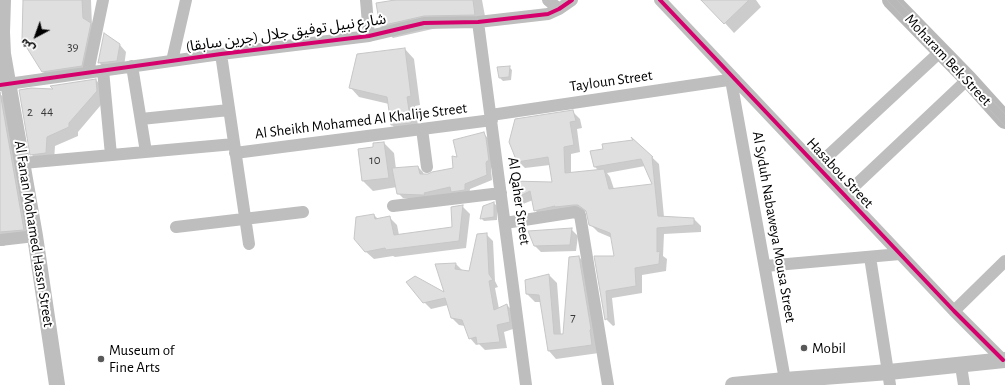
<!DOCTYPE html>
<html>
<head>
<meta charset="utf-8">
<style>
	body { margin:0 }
	#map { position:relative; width:1005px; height:385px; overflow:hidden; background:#fff; font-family:"Alegreya Sans","Noto Sans Arabic",sans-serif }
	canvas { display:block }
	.north { position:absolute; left:16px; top:16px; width:40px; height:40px; -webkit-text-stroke:3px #fff; paint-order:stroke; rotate:221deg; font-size:11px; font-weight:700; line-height:16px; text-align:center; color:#000 }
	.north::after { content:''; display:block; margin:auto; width:14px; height:18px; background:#000; clip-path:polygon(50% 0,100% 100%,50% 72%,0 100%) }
</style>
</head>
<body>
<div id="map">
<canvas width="1005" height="385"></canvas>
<div class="north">ش</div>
</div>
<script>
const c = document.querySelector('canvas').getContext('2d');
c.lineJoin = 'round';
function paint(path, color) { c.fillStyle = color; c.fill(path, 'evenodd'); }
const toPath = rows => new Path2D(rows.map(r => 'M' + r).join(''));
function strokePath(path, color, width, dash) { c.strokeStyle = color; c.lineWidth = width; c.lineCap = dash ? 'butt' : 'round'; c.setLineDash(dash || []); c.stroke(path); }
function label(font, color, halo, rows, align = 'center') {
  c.font = font + ' "Alegreya Sans","Noto Sans Arabic",sans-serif'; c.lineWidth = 4; c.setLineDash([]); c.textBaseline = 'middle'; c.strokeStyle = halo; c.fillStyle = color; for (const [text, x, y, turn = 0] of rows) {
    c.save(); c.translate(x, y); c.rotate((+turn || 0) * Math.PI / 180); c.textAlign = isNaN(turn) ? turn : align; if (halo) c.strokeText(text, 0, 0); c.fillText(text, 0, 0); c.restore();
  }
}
paint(toPath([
	[24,0,91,0,92,26,91,75,52,81,42,71],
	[401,0,482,0,487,27,437,28,393,38,380,25],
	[704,0,756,0,761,7,734,33],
	[120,45,126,52,124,67,105,69,99,62],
	[405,49,414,59,420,105,415,106,419,132,401,134,392,125,389,104,359,97,350,87],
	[509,67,512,70,511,80,503,81,500,78],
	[96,80,105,89,106,99,78,132,78,136,55,146,54,162,40,163,31,154,55,91],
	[0,94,10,103,34,239,9,242,4,246,0,246],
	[573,112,580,119,582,128,577,129,580,152,571,154,571,173,598,170,595,167,604,150,634,140,659,164,664,217,694,219,701,226,701,232,664,234,663,256,667,259,666,271,642,275,642,293,612,298,615,325,613,326,606,319,595,257,615,257,612,238,598,232,590,224,587,212,582,211,542,218,535,210,533,200,523,204,516,197,513,182,554,183,550,165,525,168,518,161],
	[645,166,653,185,614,189,610,177,607,173],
	[483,133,488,138,492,166,491,169,492,180,470,189,469,195,457,196,453,193,429,198,428,200,403,198,398,193,397,187,373,191,363,181,375,148,384,143,394,153,396,169,418,167,423,172,424,175,454,169,459,159],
	[494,203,497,206,497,220,484,221,481,218],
	[462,206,470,214,466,248,395,257,393,256,374,259,365,251,374,215,378,219,389,217,397,225,399,235,453,228],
	[571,229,578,236,576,251,541,252,534,245],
	[486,234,493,241,495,281,498,287,495,288,499,309,507,305,514,312,516,328,504,332,507,348,485,350,479,344,476,345,470,338,465,326,459,325,452,318,448,305,431,309,424,302,445,295,456,264,463,271,470,272],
	[579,257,587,265,599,353,556,359,549,351,541,302,535,302,527,294,549,275,557,283,561,335,564,335]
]), '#0003');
const building = toPath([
	[23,0,82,0,83,18,91,23,82,66,42,72,22,40,23,0],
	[395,0,473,0,475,15,424,16,380,26,376,3,395,0],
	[701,0,749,0,724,24,701,0],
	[104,33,120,44,117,61,98,63,104,33],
	[405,48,411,96,407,97,411,123,391,125,387,97,349,88,357,54,405,48],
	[510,66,509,77,499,78,497,67,510,66],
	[96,79,97,91,69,123,69,127,47,137,46,153,30,155,19,90,31,88,53,89,50,86,96,79],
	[0,92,24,230,0,232,0,92],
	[573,110,576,121,570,122,574,145,564,147,565,173,604,169,609,189,652,184,641,159,594,167,590,151,603,149,602,144,633,140,631,137,653,157,652,157,658,216,694,218,694,225,657,228,657,252,660,251,659,264,635,268,636,286,606,291,608,318,605,320,594,256,614,256,610,233,589,225,586,211,578,205,574,205,555,207,555,206,534,211,530,191,516,198,512,181,552,182,548,157,517,162,509,142,515,119,573,110],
	[484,132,486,138,489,161,487,161,486,163,487,175,465,184,465,190,451,192,450,187,424,193,425,195,422,195,397,194,392,168,418,166,420,174,428,174,432,172,453,168,452,156,457,157,453,140,484,132],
	[384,142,389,178,362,181,358,149,373,147,373,143,384,142],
	[494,202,494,217,480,219,483,206,494,202],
	[463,205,459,241,386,250,385,248,365,252,354,239,356,217,374,214,375,219,390,216,394,235,452,227,451,207,463,205],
	[572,228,570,245,534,246,528,231,572,228],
	[487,233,489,274,493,280,489,281,494,310,507,304,510,322,497,325,500,342,477,344,476,337,469,339,462,320,451,318,445,298,423,303,406,282,415,276,444,292,435,264,456,263,455,269,469,271,477,234,487,233],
	[579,256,591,329,590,330,592,345,548,351,539,295,526,294,525,280,549,274,554,334,563,334,569,257,579,256]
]);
paint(building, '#dfdfdf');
strokePath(building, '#c7c7c7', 1);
strokePath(toPath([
	[366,0,369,36],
	[548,0,559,9],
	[660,0,954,311,1003,360],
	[478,22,526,385],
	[221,54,249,244],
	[172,61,186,0],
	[132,66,146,152],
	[103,70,111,155],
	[88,72,103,0],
	[731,80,785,380],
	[0,85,221,54,369,36,424,23,478,22,548,14,559,9,572,0],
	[491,115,735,79],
	[141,119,229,110],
	[422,129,427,167],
	[235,153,492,120],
	[23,163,234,144],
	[817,166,941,51],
	[845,195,968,79],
	[393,206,501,193],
	[505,223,575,212,580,215,608,385],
	[176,227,303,212],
	[0,240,35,236],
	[870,257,890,385],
	[765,266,900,254],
	[954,311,1005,261],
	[961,366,964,385]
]), '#bebebe', 12);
strokePath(toPath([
	[3,0,2,32,3,54,35,236,57,385],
	[733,385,785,380,889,372,1005,360]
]), '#bebebe', 16);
strokePath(toPath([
	[891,0,968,79,1005,120]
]), '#b8b8b8', 18);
strokePath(toPath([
	[887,0,1005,126],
	[897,0,1005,114]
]), '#bebebe', 1);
strokePath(toPath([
	[660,0,954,311,1003,360],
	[0,85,221,54,369,36,424,23,478,22,548,14,559,9,572,0]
]), '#d6006c', 4);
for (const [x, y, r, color] of [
	[804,348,4,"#595959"],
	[101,359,4,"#595959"]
]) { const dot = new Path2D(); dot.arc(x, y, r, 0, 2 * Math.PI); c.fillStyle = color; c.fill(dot); strokePath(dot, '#fff', 1.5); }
label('13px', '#383838', null, [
	["39",73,47],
	["44",47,111],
	["2",30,112],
	["10",375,160],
	["7",573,317]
]);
label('15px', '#000', '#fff', [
	["شارع نبيل توفيق جلال (جرين سابقا)",286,33,-8],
	["Moharam Bek Street",948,60,47],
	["Tayloun Street",611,81,-8],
	["Al Sheikh Mohamed Al Khalije Street",361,121,-7],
	["Hasabou Street",840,173,47],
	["Al Qaher Street",519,201,82],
	["Al Syduh Nabaweya Mousa Street",774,227,80],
	["Al Fanan Mohamed Hassn Street",34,234,81]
]);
label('15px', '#000', '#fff', [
	["Mobil",812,348],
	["Museum of",109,350],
	["Fine Arts",109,367]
], 'left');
</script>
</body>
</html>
